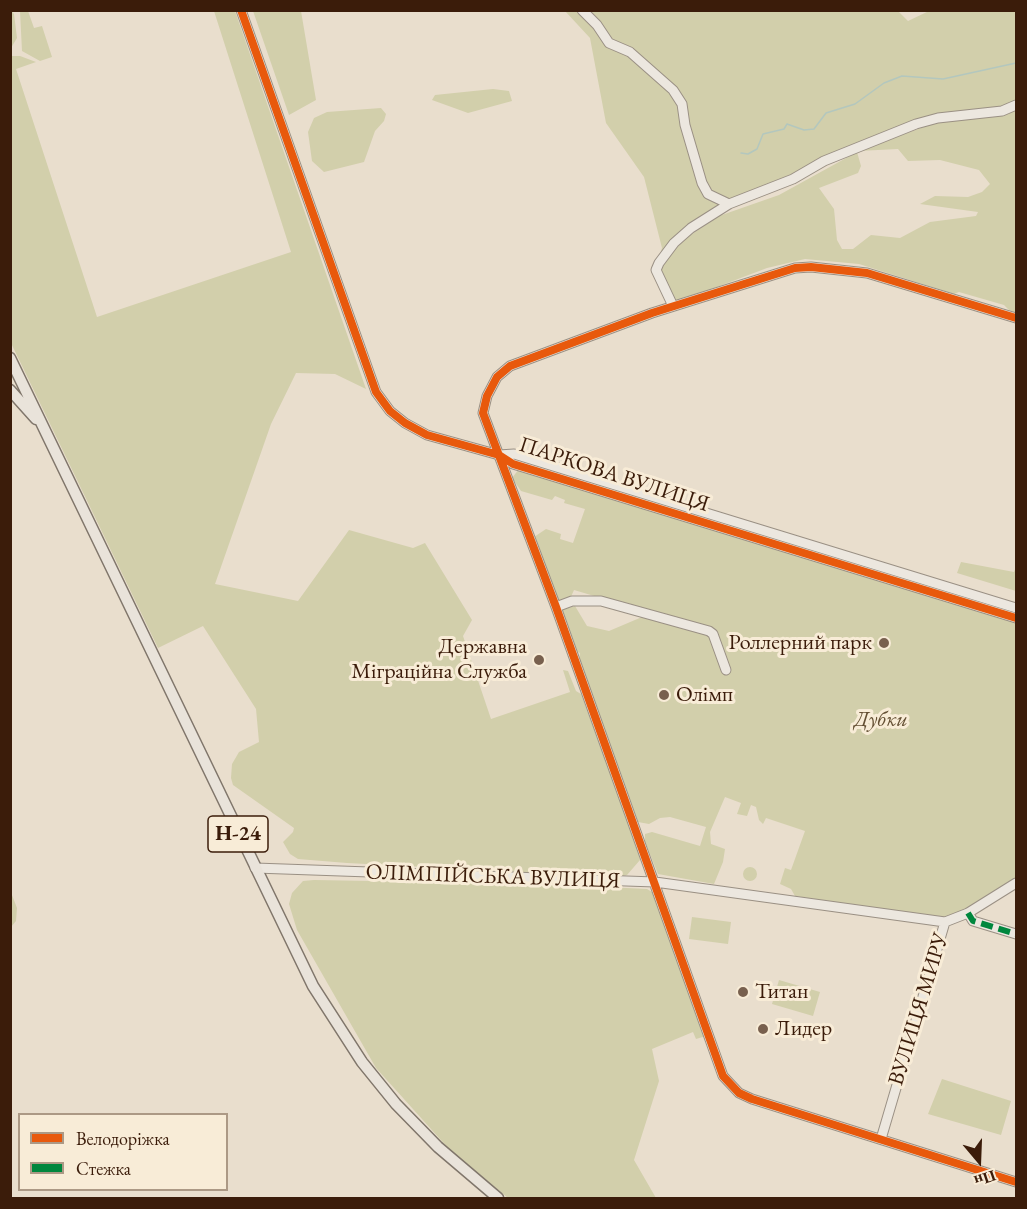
<!DOCTYPE html>
<html>
<head>
<meta charset="utf-8">
<style>
	body { margin:0 }
	#map { position:relative; width:1027px; height:1209px; overflow:hidden; background:#e9decd; font-family:"EB Garamond",serif }
	canvas { display:block }
	.frame { position:absolute; inset:0; border:12px solid #3b1c0a; pointer-events:none }
	.legend { position:absolute; left:18px; top:1113px; width:210px; height:78px; box-sizing:border-box; background:#f8ecd7; border:2px solid #ac9985; margin:0; padding:8px 10px; list-style:none; font-size:18px; color:#3b1c0a }
	.legend li { display:flex; align-items:center; gap:12px; height:30px }
	.legend b { width:30px; border:2px solid #ac9985 }
	.north { position:absolute; left:949px; top:1131px; width:60px; height:60px; -webkit-text-stroke:4px #f8ecd7; paint-order:stroke; rotate:161deg; font-size:16px; font-weight:700; line-height:24px; text-align:center; color:#3b1c0a }
	.north::after { content:''; display:block; margin:auto; width:21px; height:27px; background:#3b1c0a; clip-path:polygon(50% 0,100% 100%,50% 72%,0 100%) }
</style>
</head>
<body>
<div id="map">
<canvas width="1027" height="1209"></canvas>
<div class="frame"></div>
<ul class="legend">
<li><b style="height:8px;background:#e8590c"></b>Велодоріжка</li>
<li><b style="height:8px;background:#00873e"></b>Стежка</li>
</ul>
<div class="north">Пн</div>
</div>
<script>
const c = document.querySelector('canvas').getContext('2d');
c.lineJoin = 'round';
function paint(path, color) { c.fillStyle = color; c.fill(path, 'evenodd'); }
const toPath = rows => new Path2D(rows.map(r => 'M' + r).join(''));
function strokePath(path, color, width, dash) { c.strokeStyle = color; c.lineWidth = width; c.lineCap = dash ? 'butt' : 'round'; c.setLineDash(dash || []); c.stroke(path); }
function label(font, color, halo, rows, align = 'center') {
  c.font = font + ' "EB Garamond",serif'; c.lineWidth = 6; c.setLineDash([]); c.textBaseline = 'middle'; c.strokeStyle = halo; c.fillStyle = color; for (const [text, x, y, turn = 0] of rows) {
    c.save(); c.translate(x, y); c.rotate((+turn || 0) * Math.PI / 180); c.textAlign = isNaN(turn) ? turn : align; if (halo) c.strokeText(text, 0, 0); c.fillText(text, 0, 0); c.restore();
  }
}
paint(toPath([
	[11,10,14,14,17,38,11,48],
	[897,10,908,21,929,11,1016,11,1016,102,998,109,911,122,858,143,724,206,658,261,662,248,644,177,606,123,590,38,565,11],
	[20,11,28,11,34,28,42,26,52,57,40,61,22,51],
	[214,11,235,11,366,389,335,374,296,373,271,424,215,584,298,601,349,530,413,548,425,543,472,620,463,636,491,719,570,692,563,670,568,671,576,691,581,694,639,850,640,860,627,875,620,877,347,863,298,859,290,854,283,842,293,832,294,828,233,785,231,778,232,764,239,752,259,742,256,709,203,626,158,648,11,343,11,56,20,56,36,62,16,69,97,317,291,252],
	[253,11,301,11,316,100,289,115],
	[493,89,509,91,512,101,468,113,432,100,435,95],
	[381,108,386,114,384,121,375,131,364,162,324,172,312,161,308,132,314,118,327,112],
	[1016,110,1016,313,1009,310,1004,305,959,292,954,294,859,264,805,259,767,268,675,303,660,271,661,267,675,249,689,236,719,216,779,195,857,152,861,166,858,173,819,188,834,209,837,240,842,249,853,249,871,235,900,238,930,222,976,216,978,212,920,204,935,196,968,197,982,192,990,184,979,170,940,160,908,161,898,149,858,151,940,121,1001,116],
	[516,458,1016,612,1016,615,515,461],
	[519,469,1016,622,1016,879,963,912,940,918,795,896,791,889,780,884,785,868,791,870,805,831,766,818,763,824,759,820,756,807,751,805,747,816,737,814,741,803,725,797,710,832,711,844,725,849,723,862,714,884,658,874,645,842,645,834,652,832,700,846,706,827,670,817,660,818,649,824,638,822,579,664,580,653,575,651,566,621,561,619,561,610,575,606,587,626,609,631,642,617,645,611,574,590,570,599,556,602,534,537,546,529,561,534,560,539,573,543,585,509,564,503,565,500,555,496,552,500,521,491,512,478],
	[961,562,1014,572,1016,567,1016,591,957,573],
	'743 874a7 7 0 1 1 14 0a7 7 0 1 1-14 0Z',
	[314,880,544,884,647,889,652,892,706,1036,696,1039,693,1032,652,1049,659,1081,634,1160,656,1198,508,1198,449,1149,376,1068,297,930,289,904,292,893,303,881],
	[10,890,17,908,16,921,11,927],
	[692,917,731,922,728,944,689,939],
	[779,980,820,992,813,1016,772,1004],
	[942,1079,1011,1101,1001,1135,928,1114]
]), '#d2cfab');
strokePath(toPath([
	[741,153,748,154,757,149,763,134,784,129,787,124,804,130,814,129,826,113,855,104,884,83,902,76,943,79,1016,63]
]), '#b3c7be', 1.5);
const minor = toPath([
	[241,10,376,392,390,411,405,423,427,435,499,455,513,464,1016,618],
	[582,10,597,25,609,43,630,52,673,90,682,104,685,125,702,183,708,194,729,204],
	[673,306,656,270,659,263,674,243,691,228,729,204,793,179,824,161,916,124,938,118,1002,111,1016,105],
	[1016,318,867,273,811,267,795,268,652,313,510,366,497,377,487,396,483,413,556,607,723,1076,739,1093,752,1099,1016,1182],
	[499,455,514,454,1016,608],
	[556,607,572,601,601,601,709,631,713,634,726,670],
	[255,868,655,882,945,922,968,913,1016,883],
	[968,913,973,921,1016,934],
	[881,1139,945,922]
]);
const major = toPath([
	[10,358,313,986,362,1062,396,1104,438,1147,498,1198],
	[10,390,36,419]
]);
strokePath(minor, '#9a9084', 11);
strokePath(major, '#80766b', 13);
strokePath(minor, '#ece7df', 9);
strokePath(major, '#e9e3da', 10);
strokePath(toPath([
	[968,913,973,921,1016,934]
]), '#00873e', 6, [12, 6]);
strokePath(toPath([
	[241,10,376,392,390,411,405,423,427,435,499,455,513,464,1016,618],
	[1016,318,867,273,811,267,795,268,652,313,510,366,497,377,487,396,483,413,556,607,723,1076,739,1093,752,1099,1016,1182]
]), '#e8590c', 8);
for (const [x, y, r, color] of [
	[884,643,6,"#78604e"],
	[539,660,6,"#78604e"],
	[664,695,6,"#78604e"],
	[743,992,6,"#78604e"],
	[763,1029,6,"#78604e"]
]) { const dot = new Path2D(); dot.arc(x, y, r, 0, 2 * Math.PI); c.fillStyle = color; c.fill(dot); strokePath(dot, '#f8ecd7', 2); }
for (const [x, y, w] of [
	[238,834,60]
]) { const box = new Path2D(); box.roundRect(x - w / 2, y - 18, w, 36, 4.5); c.fillStyle = '#f8ecd7'; c.fill(box); strokePath(box, '#3b1c0a', 1.5); }
label('bold 21px', '#3b1c0a', null, [
	["Н-24",238,834]
]);
label('22px', '#3b1c0a', '#f8ecd7', [
	["ПАРКОВА ВУЛИЦЯ",614,475,18],
	["ОЛІМПІЙСЬКА ВУЛИЦЯ",493,877,2],
	["ВУЛИЦЯ МИРУ",919,1009,-73]
]);
label('22px', '#3b1c0a', '#f8ecd7', [
	["Роллерний парк",872,643,"right"],
	["Державна",527,647,"right"],
	["Міграційна Служба",527,672,"right"],
	["Олімп",676,695],
	["Титан",755,992],
	["Лидер",775,1029]
], 'left');
label('italic 22px', '#634e32', '#f8ecd7', [
	["Дубки",881,720]
]);
</script>
</body>
</html>
